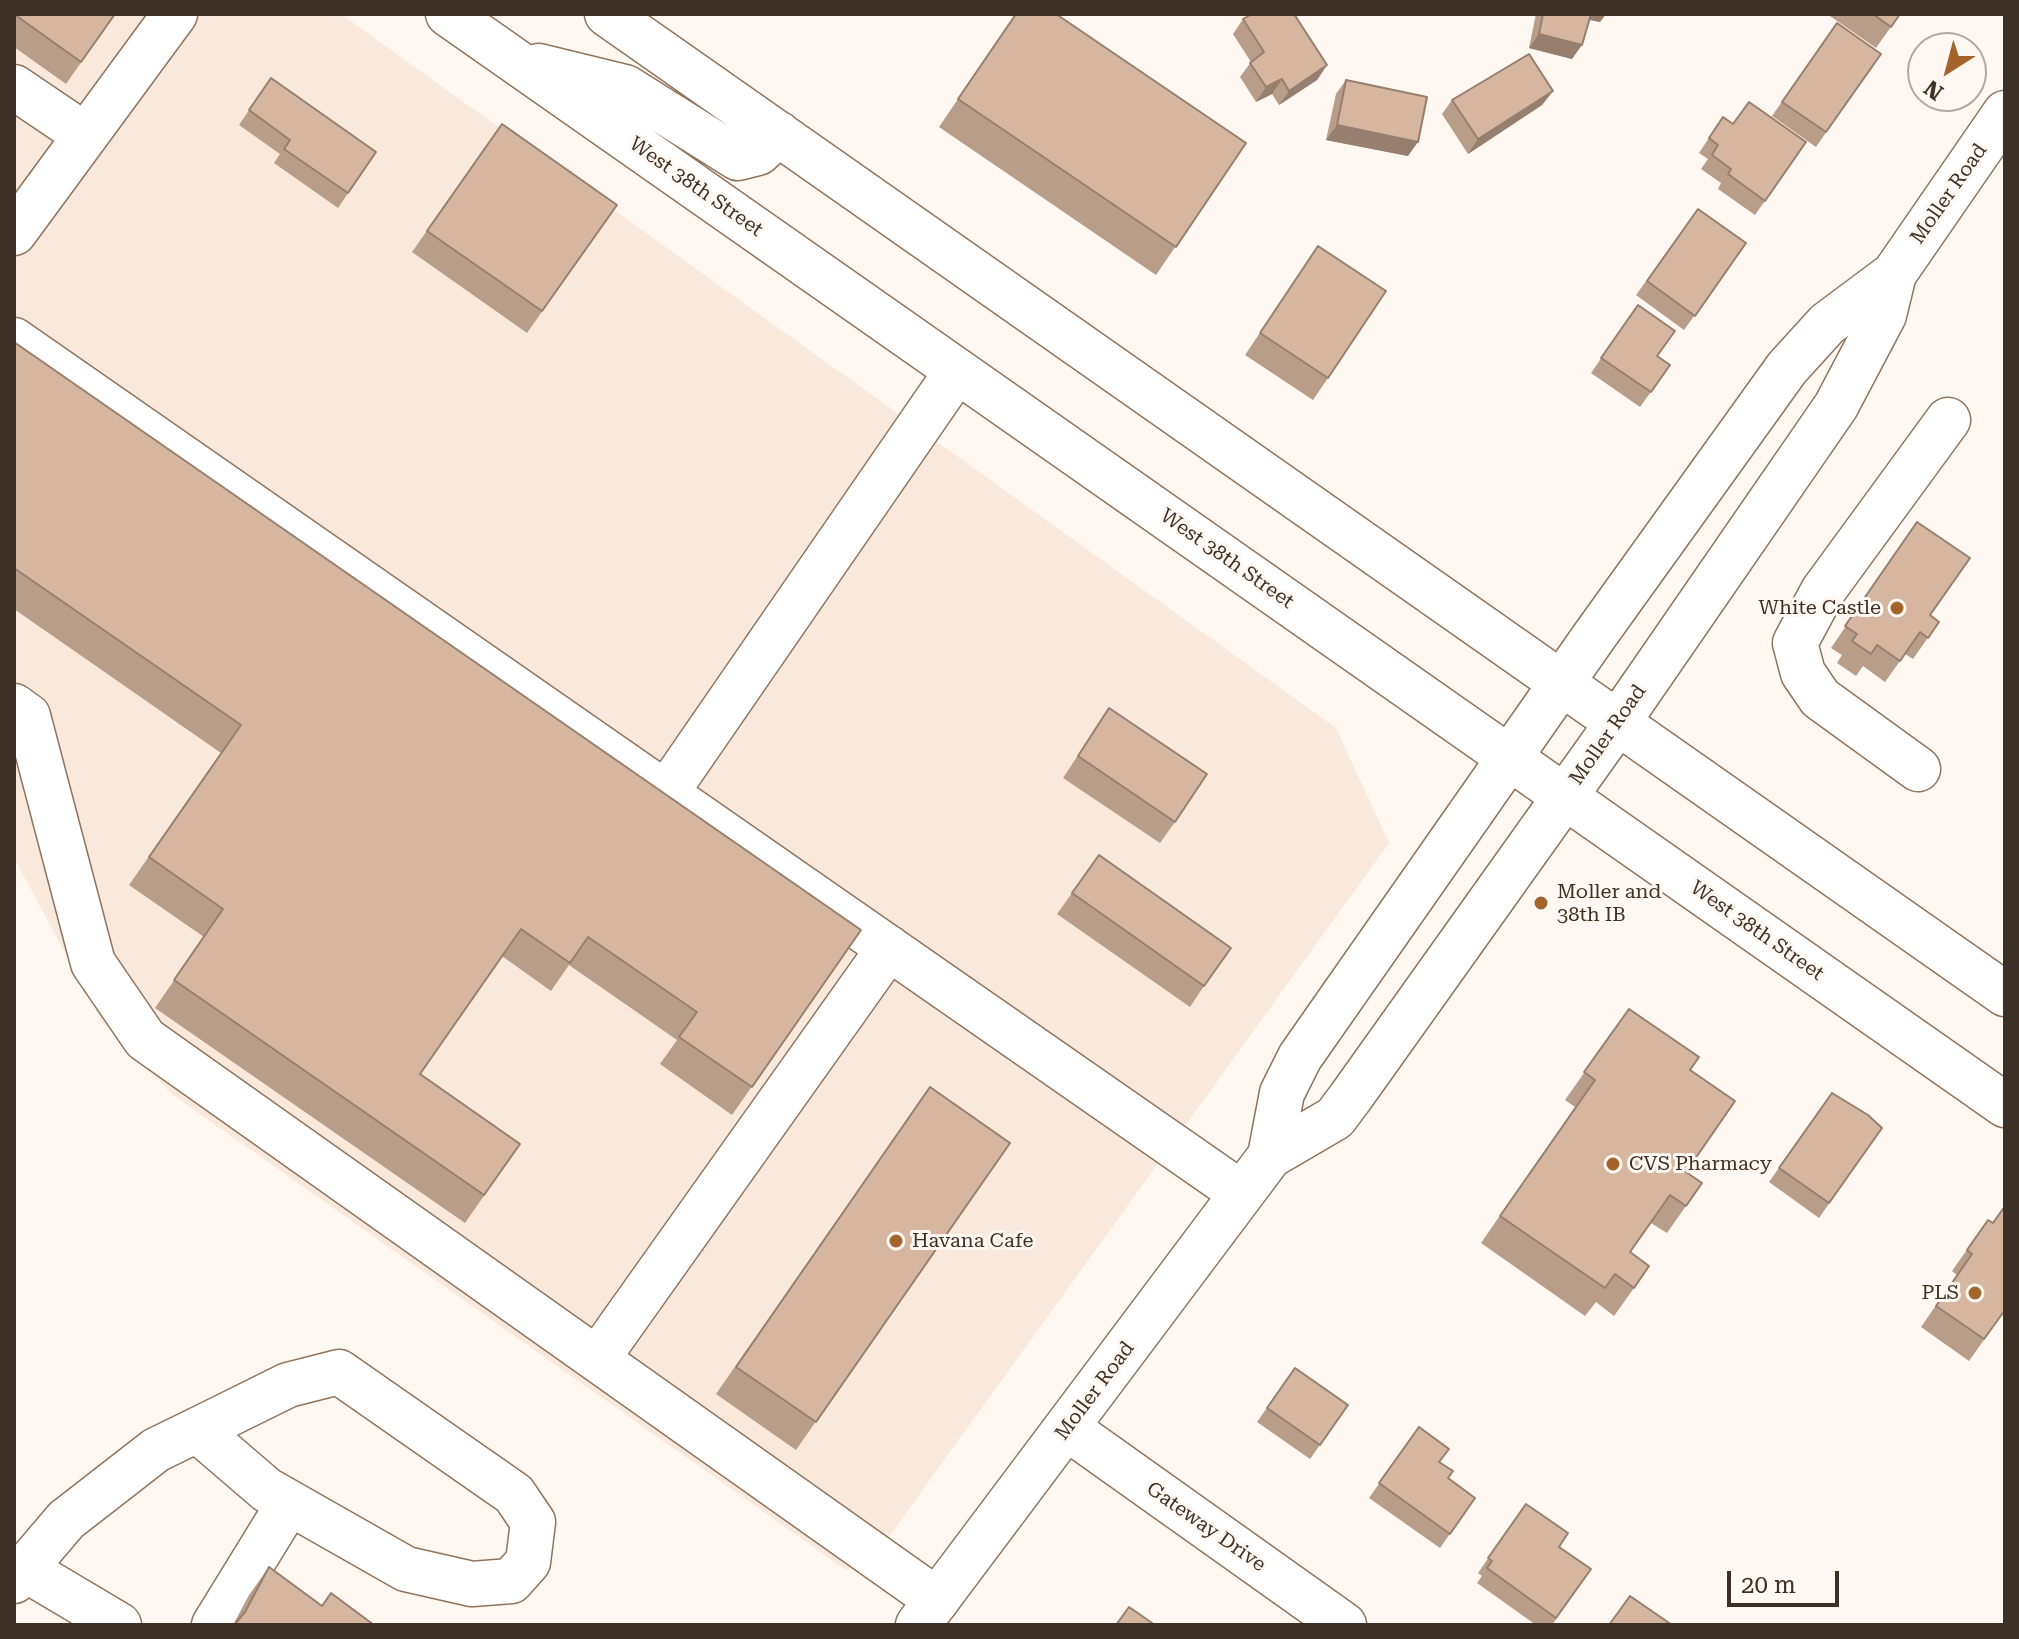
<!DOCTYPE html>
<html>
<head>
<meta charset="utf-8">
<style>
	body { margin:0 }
	#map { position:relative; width:2019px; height:1639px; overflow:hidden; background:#fef7f2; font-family:"Roboto Serif",serif }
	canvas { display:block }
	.frame { position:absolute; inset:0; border:16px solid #3d3127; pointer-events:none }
	.north { position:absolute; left:1907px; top:32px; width:80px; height:80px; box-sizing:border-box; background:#fef7f2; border:2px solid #b1a8a1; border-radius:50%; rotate:216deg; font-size:22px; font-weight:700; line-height:32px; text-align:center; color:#3d3127 }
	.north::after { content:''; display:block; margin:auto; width:28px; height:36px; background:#a4652c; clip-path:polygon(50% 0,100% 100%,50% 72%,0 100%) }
	.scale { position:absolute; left:1727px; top:1571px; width:112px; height:36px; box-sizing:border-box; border:4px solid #3d3127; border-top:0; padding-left:10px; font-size:24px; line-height:28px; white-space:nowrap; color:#3d3127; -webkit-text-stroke:6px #fef7f2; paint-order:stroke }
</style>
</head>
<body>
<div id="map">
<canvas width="2019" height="1639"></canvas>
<div class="frame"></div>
<div class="north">N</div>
<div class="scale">20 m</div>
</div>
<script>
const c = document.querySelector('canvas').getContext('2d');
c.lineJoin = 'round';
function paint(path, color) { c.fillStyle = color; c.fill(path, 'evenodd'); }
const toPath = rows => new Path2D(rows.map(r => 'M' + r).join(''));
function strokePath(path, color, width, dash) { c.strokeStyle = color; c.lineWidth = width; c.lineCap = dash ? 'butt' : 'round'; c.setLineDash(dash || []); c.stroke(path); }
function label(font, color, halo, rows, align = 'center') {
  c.font = font + ' "Roboto Serif",serif'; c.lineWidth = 6; c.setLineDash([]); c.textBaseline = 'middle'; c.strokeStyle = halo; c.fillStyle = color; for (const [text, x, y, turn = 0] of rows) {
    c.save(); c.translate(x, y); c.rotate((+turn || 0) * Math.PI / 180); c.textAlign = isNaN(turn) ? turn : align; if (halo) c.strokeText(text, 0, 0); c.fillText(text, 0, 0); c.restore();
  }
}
paint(toPath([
	[14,14,341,14,1336,728,1389,843,880,1549,846,1570,173,1095,103,1023,14,858]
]), '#f9e9dd');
const minor = toPath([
	[14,87,85,135],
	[14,233,175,14],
	[14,340,1241,1193],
	[14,706,28,716,93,963,145,1039,937,1600],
	[1918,769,1820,698,1803,673,1795,643,1823,591,1948,420],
	[666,793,957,371],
	[597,1359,889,948],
	[1067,1428,1344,1625],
	[23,1568,119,1625],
	[14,1581,66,1520,156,1450,197,1430,288,1385,339,1372,514,1494,533,1522,528,1562,511,1581,472,1584,406,1569,267,1490,197,1430],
	[214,1625,289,1503]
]);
const major = toPath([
	[448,14,2005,1105],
	[607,14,2005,994],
	[539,66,625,87,738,158,758,153,779,134],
	[1270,1156,1282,1093,1300,1057,1593,638,1787,368,1827,324,1894,274],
	[918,1625,1270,1156,1335,1118,1350,1098,1618,722,1836,406,1884,315,1894,274,2005,113]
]);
strokePath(minor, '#90745d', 47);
strokePath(major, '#90745d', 47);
strokePath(minor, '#fff', 44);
strokePath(major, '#fff', 44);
paint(toPath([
	[14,14,115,14,66,84,14,47],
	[1016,14,1246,143,1156,275,939,127],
	[1536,14,1606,14,1600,22,1589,20,1572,59,1529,48],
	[1827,14,1900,14,1876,48],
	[1243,19,1327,65,1317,80,1279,105,1272,94,1256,102,1240,77,1251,62,1233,34],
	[1837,23,1881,54,1816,147,1772,116],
	[271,78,376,152,338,208,274,163,280,154,239,125],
	[1346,80,1408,156,1326,140,1336,94],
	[1553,91,1542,105,1468,154,1442,114,1452,100],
	[1723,117,1733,124,1806,142,1755,215,1718,189,1721,183,1701,169,1708,159,1699,153],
	[502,124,617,205,527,333,412,252],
	[1698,209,1746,243,1684,330,1636,295],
	[1318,246,1328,378,1313,400,1245,355],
	[1638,305,1657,356,1670,365,1640,407,1591,373],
	[14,342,861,930,732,1115,660,1064,677,1040,569,965,551,991,502,956,420,1074,520,1144,465,1223,155,1008,204,937,129,885,221,753,14,609],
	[1917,522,1930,615,1939,622,1913,659,1905,654,1885,682,1863,666,1856,676,1837,663,1842,655,1831,648],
	[1109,708,1175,822,1160,843,1063,778],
	[1099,855,1204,986,1190,1007,1057,914],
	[1629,1009,1690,1070,1686,1172,1702,1183,1667,1233,1651,1223,1630,1252,1634,1288,1614,1316,1596,1302,1585,1316,1481,1243,1575,1107,1565,1100],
	[930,1087,1010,1143,796,1450,716,1394],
	[1832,1093,1882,1128,1819,1218,1769,1182],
	[1988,1220,1993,1223,2005,1310,1969,1361,1921,1327,1957,1275,1952,1271],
	[1295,1368,1348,1405,1310,1459,1257,1422],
	[1419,1427,1448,1478,1475,1498,1440,1548,1369,1498],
	[1526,1504,1559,1547,1591,1569,1552,1625,1536,1625,1477,1583,1482,1576,1478,1573],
	[269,1567,322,1606,233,1625,249,1595]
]), '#b89d88');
paint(toPath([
	[1586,14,1606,14,1600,22,1583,18],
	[1539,34,1582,45,1572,59,1529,48],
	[1327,65,1317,80,1279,105,1289,91],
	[1282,79,1272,94,1256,102,1266,87],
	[1553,91,1542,105,1468,154,1478,139],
	[1337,125,1418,142,1408,156,1326,140]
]), '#967f6f');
const building = toPath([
	[14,14,115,14,81,62,14,14],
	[1016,14,1056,14,1246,143,1176,247,958,99,1016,14],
	[1252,14,1294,14,1327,65,1289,91,1282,79,1266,87,1250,63,1264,52,1243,19,1252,14],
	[1543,14,1591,14,1582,45,1539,34,1543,14],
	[1873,14,1900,14,1891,27,1873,14],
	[1837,23,1881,54,1826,132,1782,102,1837,23],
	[1529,54,1553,91,1478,139,1452,100,1529,54],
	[271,78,376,152,348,193,284,149,290,140,249,110,271,78],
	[1346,80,1427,97,1418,142,1337,125,1346,80],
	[1749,102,1806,142,1765,201,1728,174,1731,169,1712,155,1718,145,1709,138,1723,117,1733,124,1749,102],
	[502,124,617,205,542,311,427,231,502,124],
	[1698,209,1746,243,1695,316,1647,281,1698,209],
	[1318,246,1386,291,1328,378,1260,333,1318,246],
	[1638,305,1675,331,1657,356,1670,365,1651,392,1601,358,1638,305],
	[14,342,861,930,752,1087,679,1037,697,1012,588,937,570,963,521,929,420,1074,520,1144,484,1195,174,980,223,909,149,857,241,725,14,568,14,342],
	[1917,522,1970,558,1930,615,1939,622,1928,638,1920,632,1900,661,1877,645,1871,654,1852,641,1857,634,1845,626,1917,522],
	[1109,708,1207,774,1175,822,1078,756,1109,708],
	[1099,855,1231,948,1204,986,1072,893,1099,855],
	[1629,1009,1699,1057,1690,1070,1735,1101,1686,1172,1702,1183,1686,1206,1670,1195,1630,1252,1649,1266,1634,1288,1615,1274,1605,1288,1500,1216,1595,1080,1584,1072,1629,1009],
	[930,1087,1010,1143,816,1422,736,1367,930,1087],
	[1832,1093,1868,1115,1882,1128,1829,1203,1779,1168,1832,1093],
	[2005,1206,2005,1310,1984,1339,1936,1306,1972,1254,1967,1250,1988,1220,1993,1223,2005,1206],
	[1295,1368,1348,1405,1320,1445,1267,1408,1295,1368],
	[1419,1427,1449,1449,1439,1462,1453,1471,1448,1478,1475,1498,1450,1534,1379,1483,1419,1427],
	[1526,1504,1568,1533,1559,1547,1591,1569,1556,1618,1487,1568,1492,1561,1488,1558,1526,1504],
	[269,1567,322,1606,331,1593,374,1625,234,1625,245,1612,269,1567],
	[1630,1596,1672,1625,1609,1625,1630,1596],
	[1129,1607,1155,1625,1116,1625,1129,1607]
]);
paint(building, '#d6b69e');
strokePath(building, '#967f6f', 2);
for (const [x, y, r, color] of [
	[1897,608,8,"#a4652c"],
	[1541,903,8,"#a4652c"],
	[1613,1164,8,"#a4652c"],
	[896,1241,8,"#a4652c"],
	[1975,1293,8,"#a4652c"]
]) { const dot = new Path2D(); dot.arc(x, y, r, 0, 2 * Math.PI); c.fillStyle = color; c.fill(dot); strokePath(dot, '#fef7f2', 3); }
label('20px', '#3d3127', '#fef7f2', [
	["West 38th Street",696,187,35],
	["Moller Road",1949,194,-55],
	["West 38th Street",1227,559,35],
	["Moller Road",1608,735,-55],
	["West 38th Street",1757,931,35],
	["Moller Road",1095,1391,-53],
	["Gateway Drive",1206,1527,35]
]);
label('20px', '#3d3127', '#fef7f2', [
	["White Castle",1881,608,"right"],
	["Moller and",1557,892],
	["38th IB",1557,915],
	["CVS Pharmacy",1629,1164],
	["Havana Cafe",912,1241],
	["PLS",1959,1293,"right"]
], 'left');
</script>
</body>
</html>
